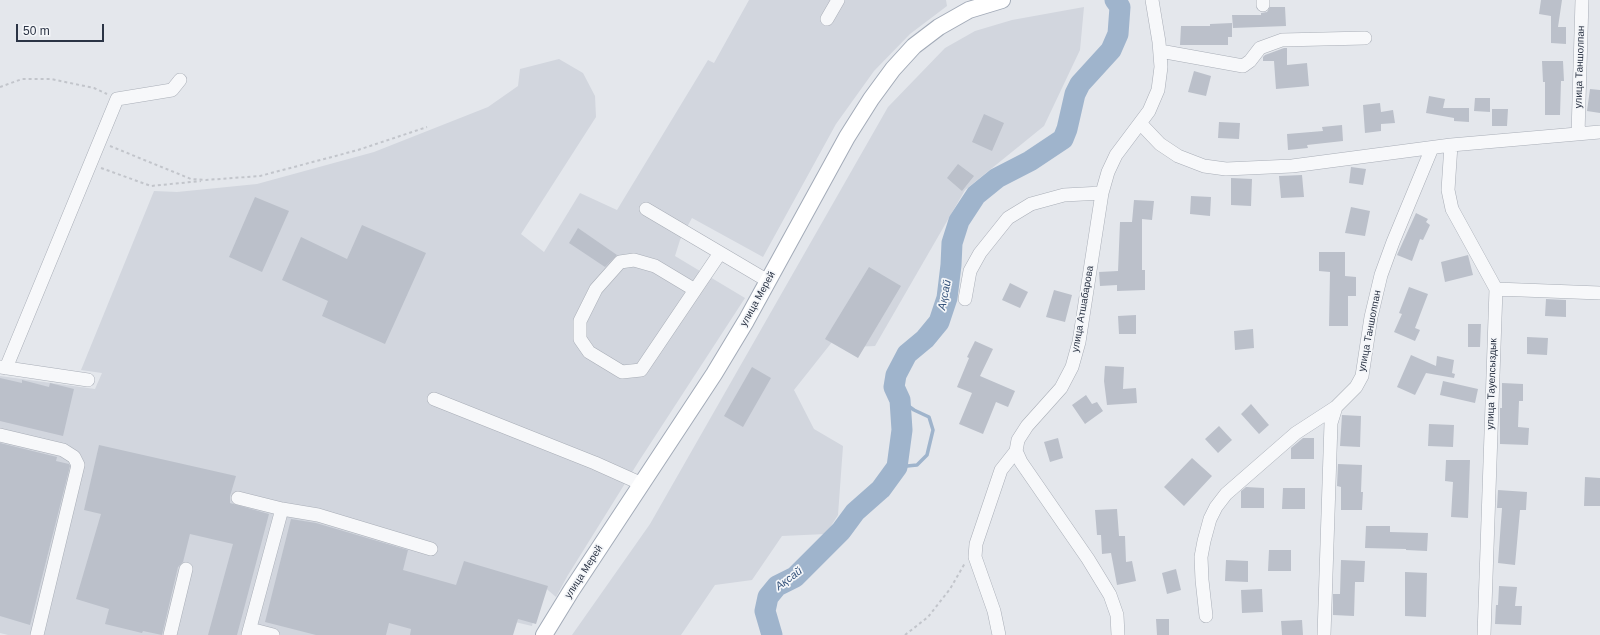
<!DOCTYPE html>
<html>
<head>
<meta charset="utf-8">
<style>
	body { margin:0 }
	#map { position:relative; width:1600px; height:635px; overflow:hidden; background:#e4e7ec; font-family:Helvetica,sans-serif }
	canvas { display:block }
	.scale { position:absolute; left:16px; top:24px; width:88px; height:18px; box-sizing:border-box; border:2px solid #2b3445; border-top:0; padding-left:5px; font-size:12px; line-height:14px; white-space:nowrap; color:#2b3445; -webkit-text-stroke:3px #f4f6f9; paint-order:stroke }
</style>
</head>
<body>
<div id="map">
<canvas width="1600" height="635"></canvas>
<div class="scale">50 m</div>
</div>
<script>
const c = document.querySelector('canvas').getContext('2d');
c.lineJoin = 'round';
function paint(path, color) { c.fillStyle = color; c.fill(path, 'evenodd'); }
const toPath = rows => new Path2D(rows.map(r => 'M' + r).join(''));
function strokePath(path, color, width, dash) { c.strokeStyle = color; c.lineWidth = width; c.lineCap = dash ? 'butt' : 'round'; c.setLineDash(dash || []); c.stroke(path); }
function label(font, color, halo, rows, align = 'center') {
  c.font = font + ' Helvetica,sans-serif'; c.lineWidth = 3.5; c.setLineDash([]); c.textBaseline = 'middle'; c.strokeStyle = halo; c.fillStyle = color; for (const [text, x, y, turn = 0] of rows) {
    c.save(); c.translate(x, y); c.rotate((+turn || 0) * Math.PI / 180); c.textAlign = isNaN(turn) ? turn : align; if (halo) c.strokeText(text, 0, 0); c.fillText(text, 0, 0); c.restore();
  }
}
paint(toPath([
	[749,0,946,0,947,6,910,34,874,71,836,124,763,257,692,218,680,240,675,256,745,298,639,461,568,575,556,597,542,585,532,626,515,622,511,635,8,635,0,633,0,376,95,389,102,373,81,370,154,191,177,192,257,184,374,152,488,107,518,86,520,69,559,59,583,73,595,96,596,117,521,234,544,252,580,193,617,210,708,60,714,63],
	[1084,7,1080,50,1044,126,965,190,875,346,852,347,836,337,794,390,814,429,843,446,838,515,826,534,782,536,752,580,715,585,681,635,572,635,650,524,888,107,945,48,975,31,1012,20]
]), '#d2d6de');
strokePath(toPath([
	[897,467,917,465,927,455,933,430,929,417,914,410,900,400]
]), '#9fb4cc', 3.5);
strokePath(toPath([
	[772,635,765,611,768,597,777,586,795,577,841,531,855,512,881,489,897,467,902,430,900,400,894,387,896,375,907,354,925,339,939,322,947,298,951,265,952,243,959,221,976,195,997,178,1030,161,1063,139,1067,129,1075,94,1080,84,1111,50,1118,34,1120,7,1115,0]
]), '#9fb4cc', 21);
paint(toPath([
	[1541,0,1562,0,1558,27,1566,27,1566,44,1551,43,1551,16,1539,14],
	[1270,7,1285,7,1286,26,1233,28,1232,15,1261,15,1261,13,1267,12],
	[1232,23,1232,37,1228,37,1228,45,1180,45,1181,26,1210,26,1210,24],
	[1284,48,1287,48,1287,65,1307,63,1309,86,1276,89,1274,61,1263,61,1263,57,1265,55],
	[1542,61,1563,61,1564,81,1561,81,1560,115,1545,115,1545,82,1543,82],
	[1194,71,1211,76,1206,96,1188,92],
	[1590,89,1600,90,1600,113,1587,111],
	[1429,96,1445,99,1443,108,1469,108,1469,122,1454,121,1454,118,1426,113],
	[1475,98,1490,98,1490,112,1474,111],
	[1380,103,1381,112,1393,110,1395,123,1381,124,1381,131,1365,133,1363,105],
	[1492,109,1508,109,1507,126,1492,126],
	[984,114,1004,123,992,151,972,142],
	[1219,122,1240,123,1239,139,1218,138],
	[1342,125,1343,141,1307,145,1308,148,1288,150,1287,134,1323,131,1322,127],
	[958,164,974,176,962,191,947,178],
	[1351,167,1366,169,1363,185,1349,183],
	[1302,175,1304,197,1281,198,1279,176],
	[1231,178,1252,179,1251,206,1231,205],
	[1191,196,1211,197,1210,216,1190,214],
	[255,197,289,211,262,272,229,257],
	[1134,200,1154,201,1152,220,1142,219,1142,270,1145,270,1145,290,1117,291,1117,285,1100,286,1099,272,1118,271,1120,222,1132,222],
	[1351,207,1370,211,1365,236,1345,233],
	[1416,213,1428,219,1426,222,1430,225,1423,240,1420,239,1412,261,1397,255],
	[362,225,426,253,385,344,322,316,328,301,282,280,301,237,347,259],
	[578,228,617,255,605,267,569,243],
	[1319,252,1345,252,1345,276,1356,277,1356,296,1348,296,1348,326,1329,326,1330,272,1319,271],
	[1468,255,1473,275,1445,282,1441,262],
	[869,267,901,286,858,358,825,339],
	[1010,283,1028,292,1020,308,1002,300],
	[1409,287,1428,294,1415,328,1420,330,1415,341,1394,332,1402,314,1399,313],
	[1054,290,1072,295,1065,322,1046,317],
	[1546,299,1566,300,1566,317,1545,316],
	[1136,315,1136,334,1119,334,1118,316],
	[1468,324,1481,324,1480,347,1468,347],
	[1253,329,1254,348,1235,350,1234,331],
	[1527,337,1548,338,1547,355,1527,354],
	[975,341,993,349,980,376,1015,391,1008,407,996,402,983,434,959,424,972,393,957,387,969,358,967,357],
	[1411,355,1436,366,1437,356,1454,360,1452,373,1455,374,1454,378,1426,373,1415,395,1397,387],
	[1105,366,1124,367,1123,389,1136,388,1137,403,1107,405,1104,381],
	[752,367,771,378,743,427,724,416],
	[0,378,22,383,22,380,49,387,50,383,74,389,63,436,0,421],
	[1443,381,1478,389,1475,403,1440,395],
	[1502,383,1523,384,1523,401,1519,401,1518,427,1529,428,1528,445,1500,444,1500,408,1502,408],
	[1086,395,1092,404,1097,402,1103,411,1085,424,1072,405],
	[1251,404,1269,425,1259,434,1241,414],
	[1342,415,1361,416,1360,447,1340,446],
	[1429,424,1454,425,1453,447,1428,446],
	[1219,426,1232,440,1218,453,1205,439],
	[1058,438,1063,458,1050,462,1044,442],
	[1303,438,1314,438,1314,459,1291,459,1291,448],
	[0,443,57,457,56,461,69,464,70,466,30,625,0,616],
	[99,445,236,476,230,496,230,503,269,514,237,635,208,635,233,544,190,534,183,562,178,567,162,635,143,631,142,633,105,624,109,609,76,599,101,514,84,510],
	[1192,458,1212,476,1184,506,1164,487],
	[1446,460,1470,460,1468,518,1451,517,1453,482,1445,481],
	[1338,464,1362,465,1361,492,1363,492,1362,510,1341,510,1341,487,1337,486],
	[1585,477,1600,478,1600,506,1584,506],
	[1246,487,1264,488,1264,508,1241,508,1241,491],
	[1283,488,1305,488,1305,509,1282,509],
	[1498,490,1527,492,1526,510,1520,510,1515,565,1498,563,1502,508,1497,508],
	[1117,509,1119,536,1125,536,1126,562,1132,561,1136,581,1117,585,1111,553,1102,554,1101,535,1097,535,1095,510],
	[291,519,316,523,408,550,403,570,456,585,464,561,548,586,536,624,518,619,513,635,410,635,411,629,389,623,386,635,316,635,265,622],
	[1366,526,1390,526,1390,532,1428,533,1427,551,1406,550,1406,549,1365,548],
	[1269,550,1291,550,1291,571,1268,571],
	[1226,560,1248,561,1248,582,1225,581],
	[1341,560,1365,561,1364,582,1355,582,1354,616,1333,615,1333,594,1340,594],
	[1176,569,1181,590,1167,594,1162,573],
	[1405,572,1427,573,1426,617,1405,616],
	[1499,586,1517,587,1515,606,1522,606,1521,625,1495,624,1496,605,1498,605],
	[1262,589,1263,612,1242,613,1241,590],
	[1156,619,1169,619,1169,635,1157,635],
	[1302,620,1303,635,1282,635,1281,621]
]), '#bbc0ca');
const minor = toPath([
	[1263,5,1263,0],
	[827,19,838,0],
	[1160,51,1243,66,1250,61,1260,48,1282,40,1365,38],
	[1140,123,1160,144,1178,156,1204,166,1226,169,1292,166,1451,145,1600,132],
	[1578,134,1582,0],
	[1451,145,1448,190,1452,209,1496,289,1484,635],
	[646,209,768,281],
	[1496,289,1600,293],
	[695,290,655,266,634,260,620,262,596,289,580,321,580,339,589,352,622,372,641,370,695,290,720,253],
	[965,299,970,271,980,253,1008,218,1031,204,1064,195,1102,193],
	[0,367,88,380],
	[6,368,117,99,172,90,180,80],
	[434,399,595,463,642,484],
	[0,435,63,450,74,457,78,465,37,635],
	[238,498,282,509,318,515,431,549],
	[1206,616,1202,580,1201,557,1204,541,1210,519,1216,507,1226,494,1296,433,1336,407],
	[250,629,273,635],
	[170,635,186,569],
	[248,635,282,509],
	[999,635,994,611,975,557,976,544,1001,470,1016,451],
	[1118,635,1117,615,1110,595,1088,559,1021,462,1016,451,1018,440,1027,426,1061,388,1072,367,1079,342,1102,193,1108,172,1116,155,1149,111,1158,90,1161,67,1159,42,1152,0],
	[1324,635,1331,423,1336,407,1356,387,1362,376,1371,317,1381,275,1393,242,1432,148]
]);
const major = toPath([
	[544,635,571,591,714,374,746,321,847,137,871,99,893,69,914,46,939,27,969,10,1002,0]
]);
strokePath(minor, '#a9aeb7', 14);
strokePath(major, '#a3abb8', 18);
strokePath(toPath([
	[0,87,22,79,51,79,94,88,107,94],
	[110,146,191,179,206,180,260,176,358,150,427,127],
	[101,168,151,186,201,181],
	[905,635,928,617,950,589,965,563]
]), '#c2c5cb', 2, [3, 3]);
strokePath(minor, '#f7f8fa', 13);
strokePath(major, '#fff', 16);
label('10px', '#2b3445', '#f4f6f9', [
	["улица Таншолпан",1580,67,-88],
	["улица Мерей",758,299,-61],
	["улица Атшабарова",1083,309,-80],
	["улица Таншолпан",1370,331,-79],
	["улица Тауелсыздык",1492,384,-88],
	["улица Мерей",584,572,-57]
]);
label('italic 11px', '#34527a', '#f4f6f9', [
	["Ақсай",945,295,-79],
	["Ақсай",789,579,-37]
]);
</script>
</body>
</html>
